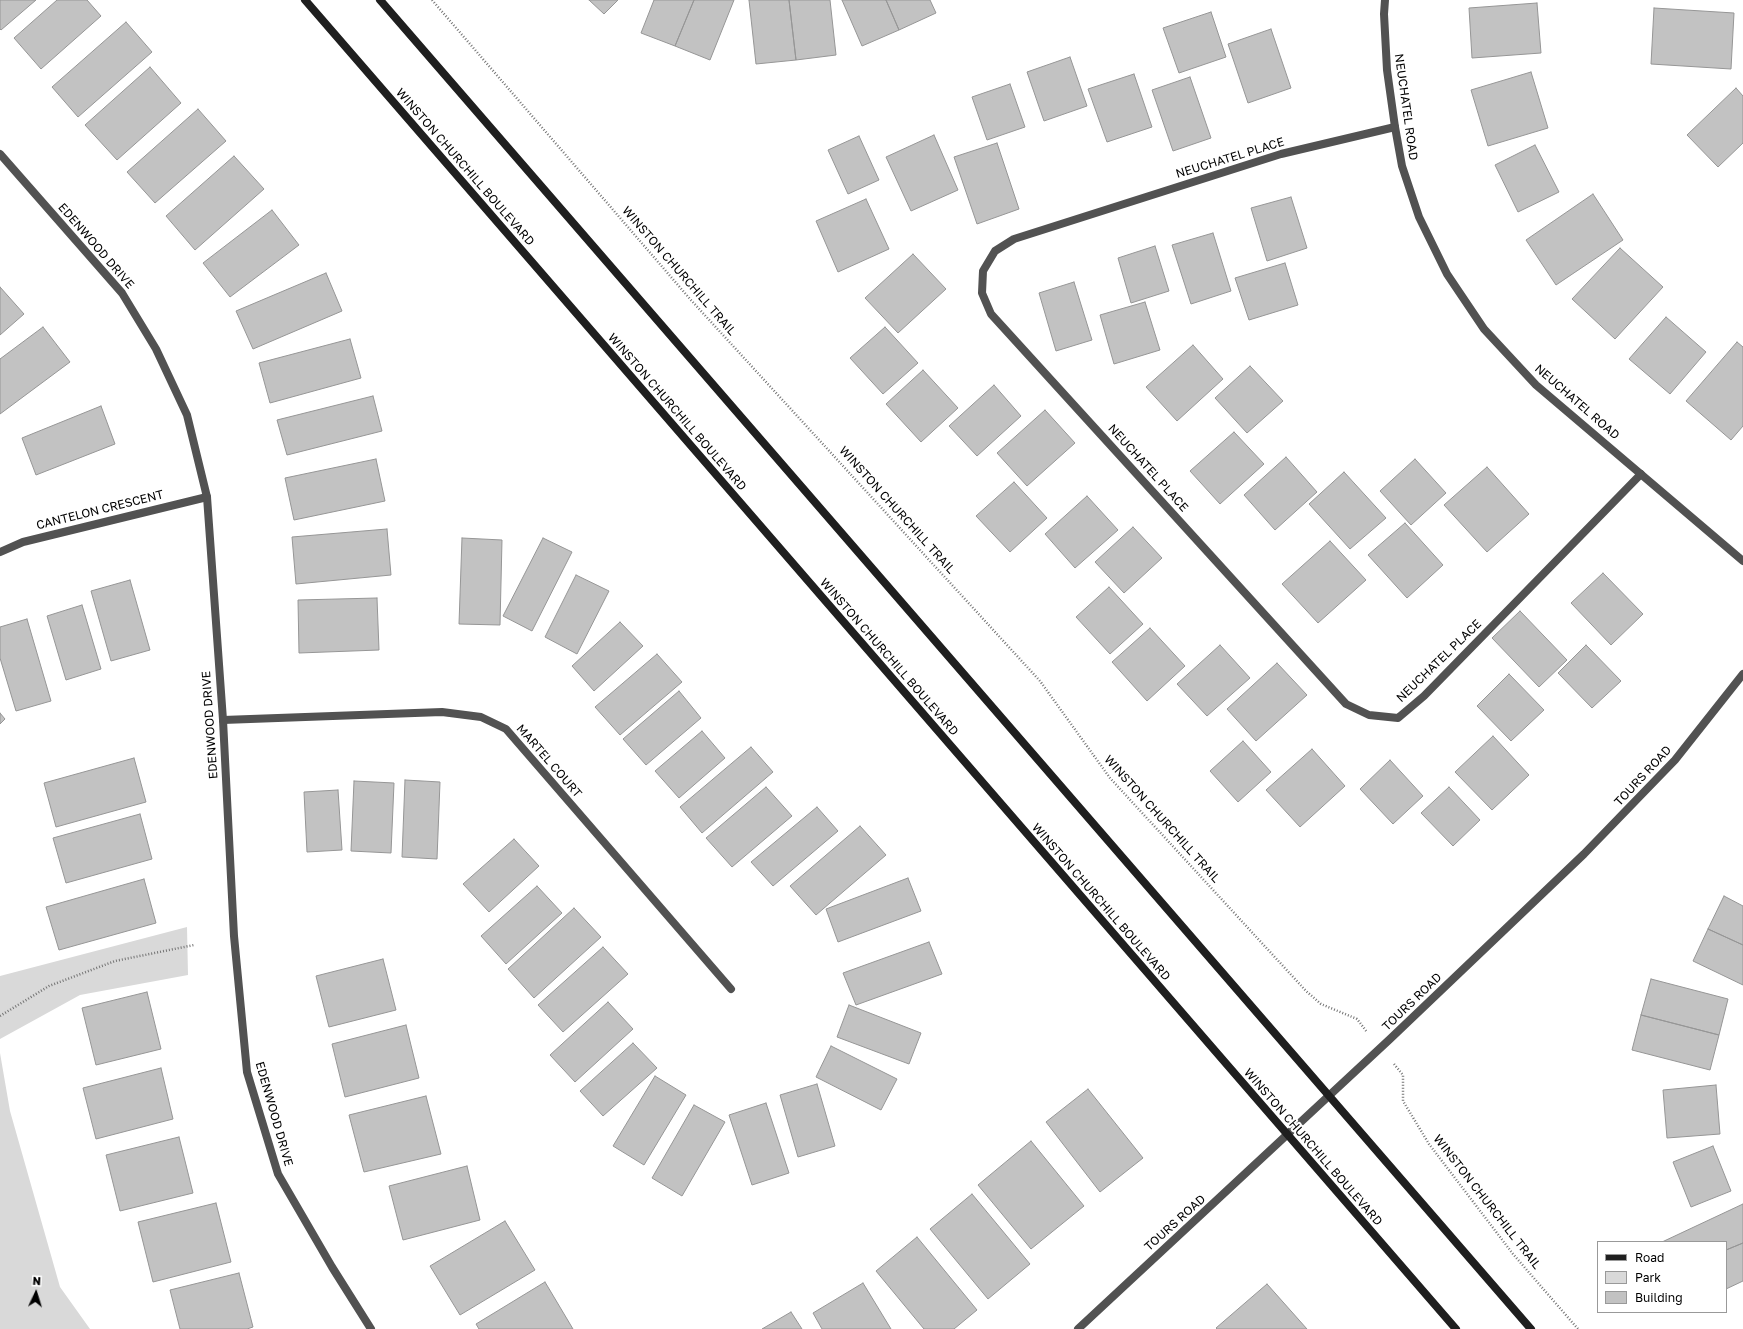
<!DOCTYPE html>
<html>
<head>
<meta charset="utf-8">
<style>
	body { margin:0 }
	#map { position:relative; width:1743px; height:1329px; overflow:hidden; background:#fff; font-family:"Golos Text",sans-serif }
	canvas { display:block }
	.legend { position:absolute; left:1597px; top:1241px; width:130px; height:72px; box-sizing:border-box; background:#fff; border:1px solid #999; margin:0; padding:5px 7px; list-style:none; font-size:12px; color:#000 }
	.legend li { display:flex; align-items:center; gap:8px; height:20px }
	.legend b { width:20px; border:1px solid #999 }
	.north { position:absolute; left:16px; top:1273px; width:40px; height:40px; -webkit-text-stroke:3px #fff; paint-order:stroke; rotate:4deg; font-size:11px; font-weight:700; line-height:16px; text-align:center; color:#000 }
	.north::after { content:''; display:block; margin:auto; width:14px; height:18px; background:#000; clip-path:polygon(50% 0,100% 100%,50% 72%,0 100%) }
</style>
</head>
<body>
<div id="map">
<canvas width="1743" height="1329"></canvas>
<ul class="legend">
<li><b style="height:5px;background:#1f1f1f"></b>Road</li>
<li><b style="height:11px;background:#d9d9d9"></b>Park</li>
<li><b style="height:11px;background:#c2c2c2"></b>Building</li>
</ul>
<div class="north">N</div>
</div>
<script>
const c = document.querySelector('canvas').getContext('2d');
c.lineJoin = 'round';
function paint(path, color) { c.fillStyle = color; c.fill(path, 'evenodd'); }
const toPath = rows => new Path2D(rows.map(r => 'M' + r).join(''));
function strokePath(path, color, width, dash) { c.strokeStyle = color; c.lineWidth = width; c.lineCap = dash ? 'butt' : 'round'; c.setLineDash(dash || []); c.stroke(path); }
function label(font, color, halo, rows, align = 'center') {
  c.font = font + ' "Golos Text",sans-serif'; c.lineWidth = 4; c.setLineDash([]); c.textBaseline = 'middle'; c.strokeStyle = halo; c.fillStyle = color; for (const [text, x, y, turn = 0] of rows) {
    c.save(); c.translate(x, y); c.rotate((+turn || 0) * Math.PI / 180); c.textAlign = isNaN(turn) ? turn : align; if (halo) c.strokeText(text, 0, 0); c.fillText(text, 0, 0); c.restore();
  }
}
paint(toPath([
	[187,927,188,975,80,995,0,1039,0,976],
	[0,1053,10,1111,60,1287,90,1329,0,1329]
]), '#d9d9d9');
const building = toPath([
	[0,0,36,0,1,30,0,29,0,0],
	[57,0,87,0,101,16,41,69,14,38,57,0],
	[589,0,618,0,604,14,589,0],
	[654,0,694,0,675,46,641,33,654,0],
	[694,0,734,0,710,60,675,46,694,0],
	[749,0,789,0,796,60,756,64,749,0],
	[789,0,830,0,836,55,796,60,789,0],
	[842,0,886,0,899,30,862,46,842,0],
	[886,0,930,0,936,13,899,30,886,0],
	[1537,3,1541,53,1472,58,1469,8,1537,3],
	[1654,8,1734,13,1731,69,1651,64,1654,8],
	[1211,12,1226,57,1179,73,1163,28,1211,12],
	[126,22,152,52,78,117,52,87,126,22],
	[1271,29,1291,88,1248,103,1228,44,1271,29],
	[1070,57,1087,106,1044,121,1027,72,1070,57],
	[150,67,181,103,117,160,85,125,150,67],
	[1531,72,1548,128,1488,146,1471,90,1531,72],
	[1134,74,1152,127,1107,142,1088,89,1134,74],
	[1190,77,1211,138,1173,151,1152,90,1190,77],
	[1010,84,1025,127,987,140,972,97,1010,84],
	[1736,88,1743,96,1743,143,1718,167,1687,135,1736,88],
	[198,109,226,141,155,203,127,172,198,109],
	[934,135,958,190,911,211,886,157,934,135],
	[859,136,879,180,848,194,828,150,859,136],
	[997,143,1019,209,977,224,954,157,997,143],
	[1535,145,1559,192,1518,212,1495,165,1535,145],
	[234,156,264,189,195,250,166,216,234,156],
	[1593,194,1623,240,1556,285,1526,240,1593,194],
	[1291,197,1307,248,1267,261,1251,208,1291,197],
	[866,199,889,249,838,272,816,221,866,199],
	[272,210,299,245,230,297,203,263,272,210],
	[1213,233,1231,291,1191,304,1172,245,1213,233],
	[1155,246,1169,291,1131,303,1118,258,1155,246],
	[1620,248,1663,287,1615,339,1572,299,1620,248],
	[913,254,946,289,898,333,865,298,913,254],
	[1285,263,1298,305,1249,320,1235,278,1285,263],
	[326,273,342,311,253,349,236,311,326,273],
	[1074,282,1092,340,1056,351,1039,293,1074,282],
	[0,287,24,314,0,335,0,287],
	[1145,302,1160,350,1114,364,1100,315,1145,302],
	[1666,317,1706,352,1670,394,1629,359,1666,317],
	[43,327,70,362,0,414,0,359,43,327],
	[885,327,918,363,883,394,850,358,885,327],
	[350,339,361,378,270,403,259,363,350,339],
	[1737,342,1743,347,1743,426,1731,440,1686,401,1737,342],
	[1193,345,1223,379,1177,421,1146,387,1193,345],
	[1250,366,1283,401,1247,433,1215,398,1250,366],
	[923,370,958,408,921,442,886,404,923,370],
	[994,385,1021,416,977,456,949,426,994,385],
	[373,396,382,431,287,455,277,420,373,396],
	[101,406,115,444,36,475,22,438,101,406],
	[1045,410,1075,443,1027,486,997,453,1045,410],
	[1234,432,1264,464,1220,504,1190,471,1234,432],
	[1286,457,1317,492,1275,530,1244,495,1286,457],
	[376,459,385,501,294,520,285,478,376,459],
	[1415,459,1446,493,1411,525,1380,491,1415,459],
	[1487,467,1529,514,1487,552,1444,505,1487,467],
	[1344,472,1386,518,1350,549,1309,504,1344,472],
	[1014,482,1047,518,1010,552,976,516,1014,482],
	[1087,496,1118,530,1075,568,1045,534,1087,496],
	[1405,523,1443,565,1407,598,1368,555,1405,523],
	[1133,527,1162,558,1124,593,1095,562,1133,527],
	[387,529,391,575,296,584,292,537,387,529],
	[462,538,502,540,500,625,459,624,462,538],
	[543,538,572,552,532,631,503,616,543,538],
	[1330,541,1366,580,1318,623,1282,584,1330,541],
	[1603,573,1643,614,1611,645,1571,603,1603,573],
	[576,575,609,591,577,654,545,637,576,575],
	[130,580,150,650,111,661,91,591,130,580],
	[1109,587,1143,624,1110,654,1076,617,1109,587],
	[377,598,379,650,299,653,298,600,377,598],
	[82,605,101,669,66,680,47,616,82,605],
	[1520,611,1567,660,1539,687,1492,638,1520,611],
	[27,619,51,701,16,711,0,658,0,627,27,619],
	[620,622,643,646,594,691,572,666,620,622],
	[1150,628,1185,666,1147,701,1112,662,1150,628],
	[1220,645,1250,678,1207,716,1177,684,1220,645],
	[1586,645,1621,681,1592,708,1558,673,1586,645],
	[657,654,682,682,620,735,595,707,657,654],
	[1277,663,1307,695,1256,741,1227,709,1277,663],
	[1509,674,1544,710,1511,741,1477,706,1509,674],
	[679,691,701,718,646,765,623,739,679,691],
	[0,713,5,719,0,724,0,713],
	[702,731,725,758,679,798,655,771,702,731],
	[1493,736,1529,775,1492,810,1455,772,1493,736],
	[1243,741,1271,772,1238,802,1210,771,1243,741],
	[751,747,773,772,702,833,680,807,751,747],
	[1312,749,1345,786,1300,827,1266,790,1312,749],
	[134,758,146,802,56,827,44,783,134,758],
	[1390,760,1423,796,1393,824,1360,789,1390,760],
	[405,780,440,782,437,859,402,857,405,780],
	[354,781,394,783,391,853,351,851,354,781],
	[766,787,792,816,732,867,706,838,766,787],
	[1449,787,1480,820,1453,846,1421,813,1449,787],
	[338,790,342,850,307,852,304,792,338,790],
	[817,807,838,831,773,886,751,862,817,807],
	[140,814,152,859,66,883,53,838,140,814],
	[860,826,886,855,816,915,790,886,860,826],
	[514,839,539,866,489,912,463,884,514,839],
	[908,878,921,911,838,942,826,909,908,878],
	[144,879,156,923,59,950,46,907,144,879],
	[537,886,562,913,506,964,481,936,537,886],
	[1724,896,1743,906,1743,945,1708,929,1724,896],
	[574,908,601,937,534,998,508,969,574,908],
	[1708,929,1743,945,1743,985,1693,961,1708,929],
	[929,942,942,974,856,1005,843,973,929,942],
	[603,947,628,974,563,1032,538,1005,603,947],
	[383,959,396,1010,329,1027,316,976,383,959],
	[1651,979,1728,999,1719,1035,1641,1015,1651,979],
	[147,992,161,1049,96,1065,82,1008,147,992],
	[608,1002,633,1029,575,1082,550,1055,608,1002],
	[849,1005,921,1033,909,1064,837,1037,849,1005],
	[1641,1015,1719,1035,1710,1070,1632,1050,1641,1015],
	[406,1025,419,1078,345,1097,332,1044,406,1025],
	[633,1043,657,1068,603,1116,580,1091,633,1043],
	[831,1046,897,1079,881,1110,816,1077,831,1046],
	[161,1068,173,1119,96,1139,83,1088,161,1068],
	[655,1076,686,1095,644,1165,613,1146,655,1076],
	[817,1084,835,1146,798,1157,780,1095,817,1084],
	[1716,1085,1720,1134,1667,1138,1663,1090,1716,1085],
	[1088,1089,1143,1158,1100,1192,1046,1122,1088,1089],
	[426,1096,441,1154,364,1172,349,1115,426,1096],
	[766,1103,789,1173,752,1185,729,1115,766,1103],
	[694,1105,725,1122,682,1196,652,1178,694,1105],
	[179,1137,193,1193,120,1211,106,1155,179,1137],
	[1031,1141,1084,1206,1031,1249,978,1185,1031,1141],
	[1713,1146,1731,1191,1691,1207,1673,1162,1713,1146],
	[467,1166,480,1220,403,1240,389,1186,467,1166],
	[972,1194,1030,1264,988,1299,930,1229,972,1194],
	[216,1203,231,1262,153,1282,138,1222,216,1203],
	[1743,1204,1743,1243,1726,1250,1726,1242,1662,1242,1743,1204],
	[505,1221,535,1270,460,1315,430,1266,505,1221],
	[917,1237,977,1310,954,1329,924,1329,876,1271,917,1237],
	[1743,1243,1743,1281,1726,1289,1726,1250,1743,1243],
	[239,1273,253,1327,247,1329,180,1329,170,1290,239,1273],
	[545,1282,573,1329,479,1329,476,1324,545,1282],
	[863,1283,891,1329,822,1329,813,1313,863,1283],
	[1267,1284,1307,1329,1217,1329,1216,1328,1267,1284],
	[791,1312,802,1329,762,1329,791,1312]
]);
paint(building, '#c2c2c2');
strokePath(building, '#969696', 1);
strokePath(toPath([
	[432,0,690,299,1040,681,1110,778,1306,991,1321,1004,1357,1019,1367,1032],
	[0,1016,49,986,115,961,194,945],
	[1394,1064,1403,1075,1403,1101,1429,1144,1513,1254,1578,1329]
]), '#747474', 2.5, [1, 2]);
strokePath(toPath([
	[1395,127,1281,154,1014,239,995,251,983,271,982,293,991,314,1346,704,1369,715,1398,718,1424,696,1641,474],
	[0,552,23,542,207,497],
	[223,720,442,712,481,717,506,729,731,989]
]), '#525252', 8);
strokePath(toPath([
	[1385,0,1384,14,1387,70,1395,127,1402,166,1419,217,1447,274,1484,329,1536,385,1743,561],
	[0,154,122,293,156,349,187,415,207,497,223,720,234,936,247,1072,278,1174,332,1267,371,1329],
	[1078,1329,1390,1039,1584,854,1675,760,1743,674]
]), '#525252', 8);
strokePath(toPath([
	[305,0,1456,1329],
	[380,0,1531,1329]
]), '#1f1f1f', 8);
label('12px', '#000', '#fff', [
	["NEUCHATEL ROAD",1406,107,82],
	["NEUCHATEL PLACE",1230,158,-17],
	["WINSTON CHURCHILL BOULEVARD",465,167,49],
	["EDENWOOD DRIVE",96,246,49],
	["WINSTON CHURCHILL TRAIL",679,271,49],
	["NEUCHATEL ROAD",1577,402,41],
	["WINSTON CHURCHILL BOULEVARD",677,412,49],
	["NEUCHATEL PLACE",1148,468,48],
	["CANTELON CRESCENT",100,510,-14],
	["WINSTON CHURCHILL TRAIL",897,510,48],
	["WINSTON CHURCHILL BOULEVARD",889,657,49],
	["NEUCHATEL PLACE",1439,661,-44],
	["EDENWOOD DRIVE",210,725,-94],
	["MARTEL COURT",549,761,49],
	["TOURS ROAD",1643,776,-47],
	["WINSTON CHURCHILL TRAIL",1162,819,48],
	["WINSTON CHURCHILL BOULEVARD",1101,902,49],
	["TOURS ROAD",1412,1002,-44],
	["EDENWOOD DRIVE",274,1114,74],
	["WINSTON CHURCHILL BOULEVARD",1313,1147,49],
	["WINSTON CHURCHILL TRAIL",1487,1202,52],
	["TOURS ROAD",1175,1223,-42]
]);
</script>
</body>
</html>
